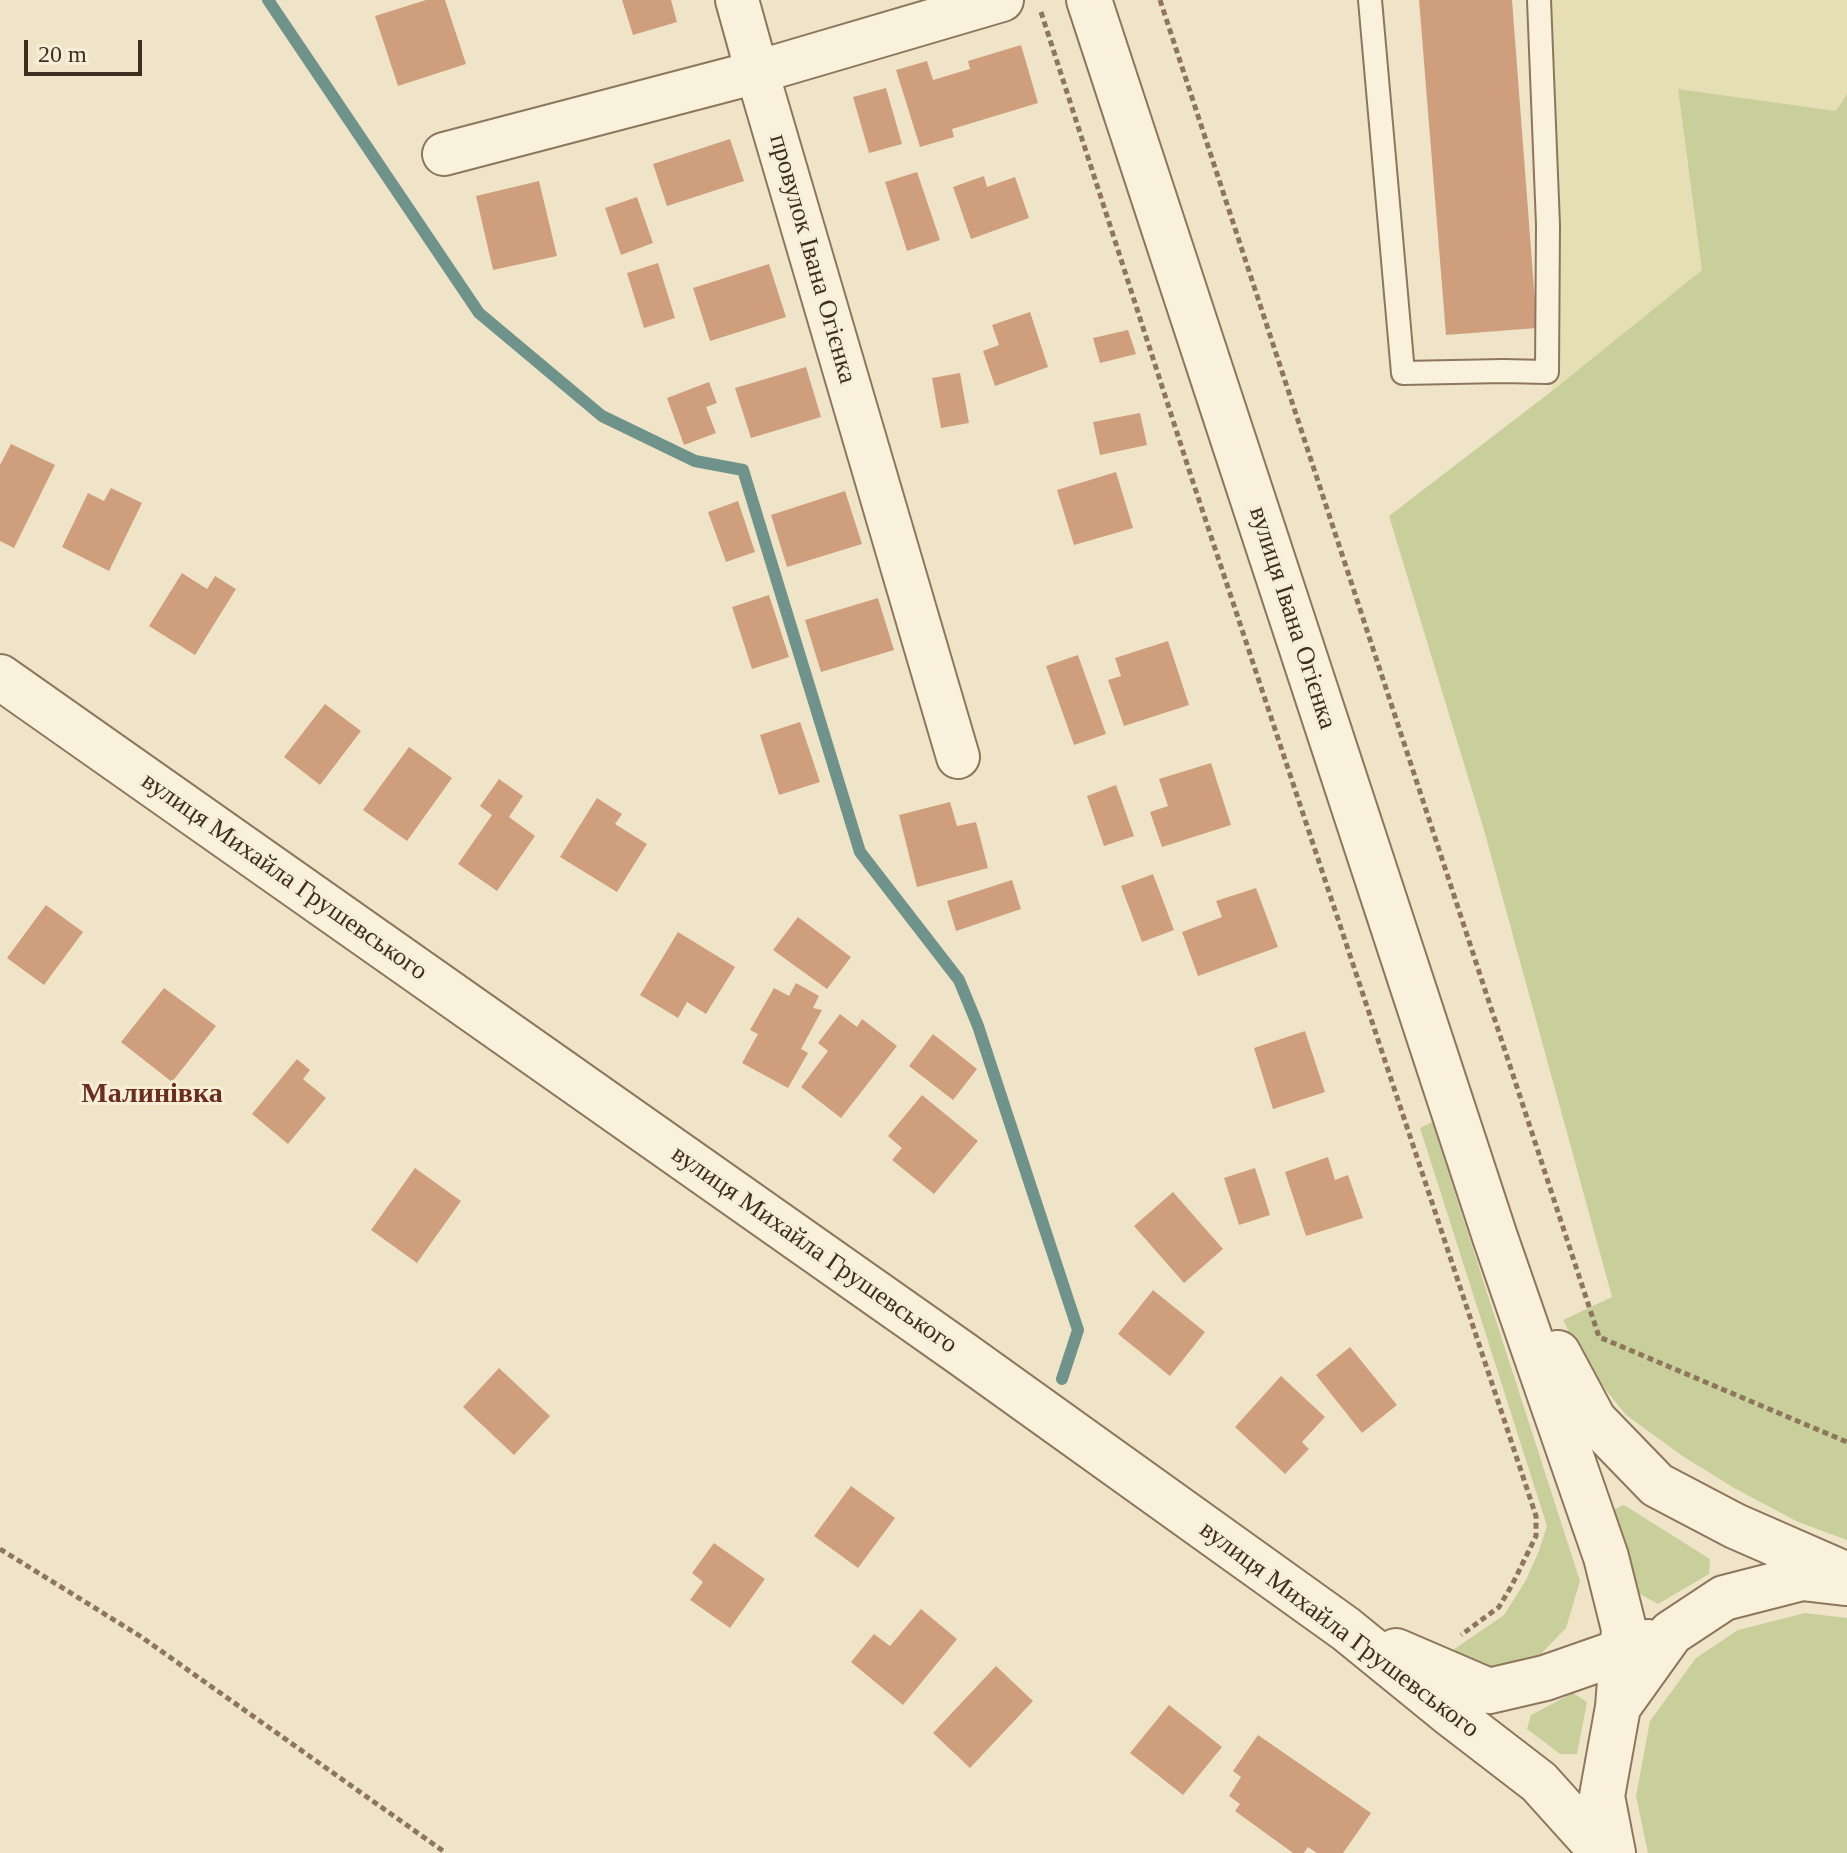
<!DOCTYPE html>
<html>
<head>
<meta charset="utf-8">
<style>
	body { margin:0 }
	#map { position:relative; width:1847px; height:1853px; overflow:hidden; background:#f0e4c8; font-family:"Times New Roman",serif }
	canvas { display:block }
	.scale { position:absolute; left:24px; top:40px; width:118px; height:36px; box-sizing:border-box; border:4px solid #3d2e20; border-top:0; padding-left:10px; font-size:24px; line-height:28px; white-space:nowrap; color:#3d2e20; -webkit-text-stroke:6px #f7eed8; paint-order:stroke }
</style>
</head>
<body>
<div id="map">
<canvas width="1847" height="1853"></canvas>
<div class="scale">20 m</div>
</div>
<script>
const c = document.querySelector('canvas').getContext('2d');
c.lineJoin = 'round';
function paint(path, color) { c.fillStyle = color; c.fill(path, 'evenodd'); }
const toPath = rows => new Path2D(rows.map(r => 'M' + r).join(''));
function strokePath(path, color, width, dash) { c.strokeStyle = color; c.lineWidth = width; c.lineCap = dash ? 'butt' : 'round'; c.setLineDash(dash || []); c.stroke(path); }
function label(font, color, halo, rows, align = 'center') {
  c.font = font + ' "Times New Roman",serif'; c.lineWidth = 6; c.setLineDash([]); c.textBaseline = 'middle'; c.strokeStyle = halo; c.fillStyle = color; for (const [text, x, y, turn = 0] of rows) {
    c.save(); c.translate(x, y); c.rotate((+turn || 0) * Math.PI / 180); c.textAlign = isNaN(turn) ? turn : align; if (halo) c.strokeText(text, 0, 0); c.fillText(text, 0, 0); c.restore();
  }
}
paint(toPath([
	[1541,0,1847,0,1847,94,1836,111,1678,89,1703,270,1552,391,1550,217]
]), '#e6deb5');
paint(toPath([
	[1678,89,1836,111,1847,94,1847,1540,1798,1522,1734,1488,1681,1455,1626,1415,1585,1364,1563,1320,1612,1297,1484,830,1389,516,1552,391,1702,270],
	[1432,1122,1580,1581,1566,1628,1537,1658,1500,1670,1453,1650,1504,1615,1526,1580,1538,1553,1547,1526,1420,1128],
	[1624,1505,1710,1559,1709,1574,1658,1604,1640,1594,1613,1510],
	[1805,1613,1847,1618,1847,1853,1648,1853,1636,1796,1650,1721,1696,1658,1738,1630],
	[1573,1693,1587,1702,1577,1754,1560,1754,1527,1729,1531,1715]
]), '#c9cf9b');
strokePath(toPath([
	[268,0,479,313,602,416,695,461,743,470,860,852,959,980,978,1026,1078,1330,1062,1379]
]), '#6f938a', 12);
paint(toPath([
	[426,0,445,0,466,64,398,86,375,16],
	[622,0,671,0,677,22,633,35],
	[1419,0,1512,0,1537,328,1446,335],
	[1021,45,1038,103,952,129,954,137,920,147,896,70,927,61,933,80,970,69,968,61],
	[886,88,902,144,869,153,853,97],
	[730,139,744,181,667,206,653,164],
	[917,172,940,240,907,251,885,182],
	[984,176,987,187,1015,177,1029,218,971,239,953,187],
	[539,181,557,256,493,270,476,196],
	[637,197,653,243,621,255,605,208],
	[658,263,675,318,644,328,627,273],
	[769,264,786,317,710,341,693,288],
	[1030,312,1048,367,995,386,983,351,999,345,992,325],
	[1128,330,1136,354,1100,363,1093,338],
	[806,367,821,417,751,438,735,388],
	[960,373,969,423,941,428,932,378],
	[709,382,717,403,706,407,716,433,684,445,667,398],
	[1140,413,1147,445,1100,455,1093,422],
	[11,444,55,465,14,548,0,541,0,465],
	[1116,472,1133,528,1074,545,1057,490],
	[111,488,142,503,109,571,62,547,88,493,104,501],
	[845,491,862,544,787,567,771,515],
	[738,501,755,552,726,562,708,512],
	[182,573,207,589,215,576,236,589,195,655,149,626],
	[769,595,789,657,752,669,732,607],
	[878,598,894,650,821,672,805,620],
	[1168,641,1189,705,1124,726,1108,680,1121,676,1115,658],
	[1078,655,1106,734,1074,745,1046,666],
	[325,704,361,731,320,785,284,757],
	[800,722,820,782,779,795,760,735],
	[409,747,452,778,407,841,363,810],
	[1211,763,1231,825,1162,847,1150,812,1168,806,1159,779],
	[499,779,523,796,509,817,535,836,497,891,458,864,492,815,480,806],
	[1116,785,1134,836,1104,846,1087,796],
	[597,798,622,814,615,824,647,844,617,892,560,857],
	[950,802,957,826,976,822,988,868,917,887,899,815],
	[1153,874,1174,930,1142,942,1121,886],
	[1012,880,1021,909,956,931,947,901],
	[1256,888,1278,947,1198,976,1182,932,1222,917,1216,901],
	[46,905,83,932,44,985,7,958],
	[798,917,851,957,827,989,773,950],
	[678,932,735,967,706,1014,687,1002,678,1018,640,995],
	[796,983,819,996,813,1008,822,1010,801,1049,808,1053,788,1088,742,1063,758,1034,750,1030,774,988,789,996],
	[164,988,216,1026,172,1082,121,1042],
	[840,1014,857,1027,862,1019,897,1046,841,1118,801,1087,828,1051,818,1043],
	[1305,1031,1325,1092,1273,1109,1254,1048],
	[933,1034,977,1069,953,1100,909,1066],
	[297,1059,310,1070,303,1079,326,1098,288,1144,252,1114],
	[922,1095,978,1141,934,1194,892,1160,902,1148,888,1136],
	[1328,1157,1335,1180,1348,1175,1363,1218,1306,1236,1285,1172],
	[415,1168,461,1201,417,1263,371,1230],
	[1255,1168,1270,1215,1239,1225,1224,1178],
	[1173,1192,1223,1249,1184,1283,1134,1226],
	[1153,1290,1205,1332,1170,1376,1118,1334],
	[1350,1347,1397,1405,1362,1433,1316,1375],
	[499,1368,550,1416,514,1455,463,1407],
	[1281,1376,1325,1417,1302,1442,1309,1449,1285,1474,1235,1427],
	[851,1486,895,1518,858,1568,814,1536],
	[714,1543,765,1579,730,1628,690,1600,703,1582,692,1573],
	[921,1609,957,1639,903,1705,851,1662,874,1634,890,1646],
	[996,1666,1033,1701,970,1768,933,1733],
	[1169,1705,1222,1747,1183,1795,1130,1753],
	[1258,1735,1371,1813,1343,1853,1317,1853,1308,1847,1304,1853,1293,1853,1235,1811,1240,1804,1229,1796,1241,1777,1233,1771]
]), '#cf9f7d');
const service = toPath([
	[1370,0,1403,373,1503,371,1547,372,1548,225,1539,0]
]);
const minor = toPath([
	[737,0,757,72,1002,0],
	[444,154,757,72,958,757]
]);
const tertiary = toPath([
	[1089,0,1495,1237,1606,1557,1624,1629,1618,1707],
	[0,677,961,1353,1346,1629,1448,1712,1539,1782,1603,1853],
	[1558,1353,1594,1420,1657,1485,1735,1526,1847,1575],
	[1396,1651,1489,1691,1545,1678,1648,1642],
	[1613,1853,1602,1796,1618,1707,1671,1633,1724,1598,1802,1578,1845,1583]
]);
strokePath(service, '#8d765c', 26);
strokePath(minor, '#8d765c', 46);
strokePath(tertiary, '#8d765c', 48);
strokePath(toPath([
	[1160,0,1599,1337,1847,1442],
	[1041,12,1191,476,1536,1516,1536,1536,1512,1585,1499,1607,1461,1635],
	[0,1549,140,1636,446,1853]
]), '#8d765c', 5, [6, 4]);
strokePath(service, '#faf1dc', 22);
strokePath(minor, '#faf1dc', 42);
strokePath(tertiary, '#faf1dc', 44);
label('26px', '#3d2e20', '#f7eed8', [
	["провулок Івана Огієнка",812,259,74],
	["вулиця Івана Огієнка",1292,618,72],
	["вулиця Михайла Грушевського",284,877,35],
	["вулиця Михайла Грушевського",814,1250,35],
	["вулиця Михайла Грушевського",1339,1630,37]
]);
label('bold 28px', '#6b2e1e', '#f7eed8', [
	["Малинівка",152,1095]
]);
</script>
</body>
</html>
